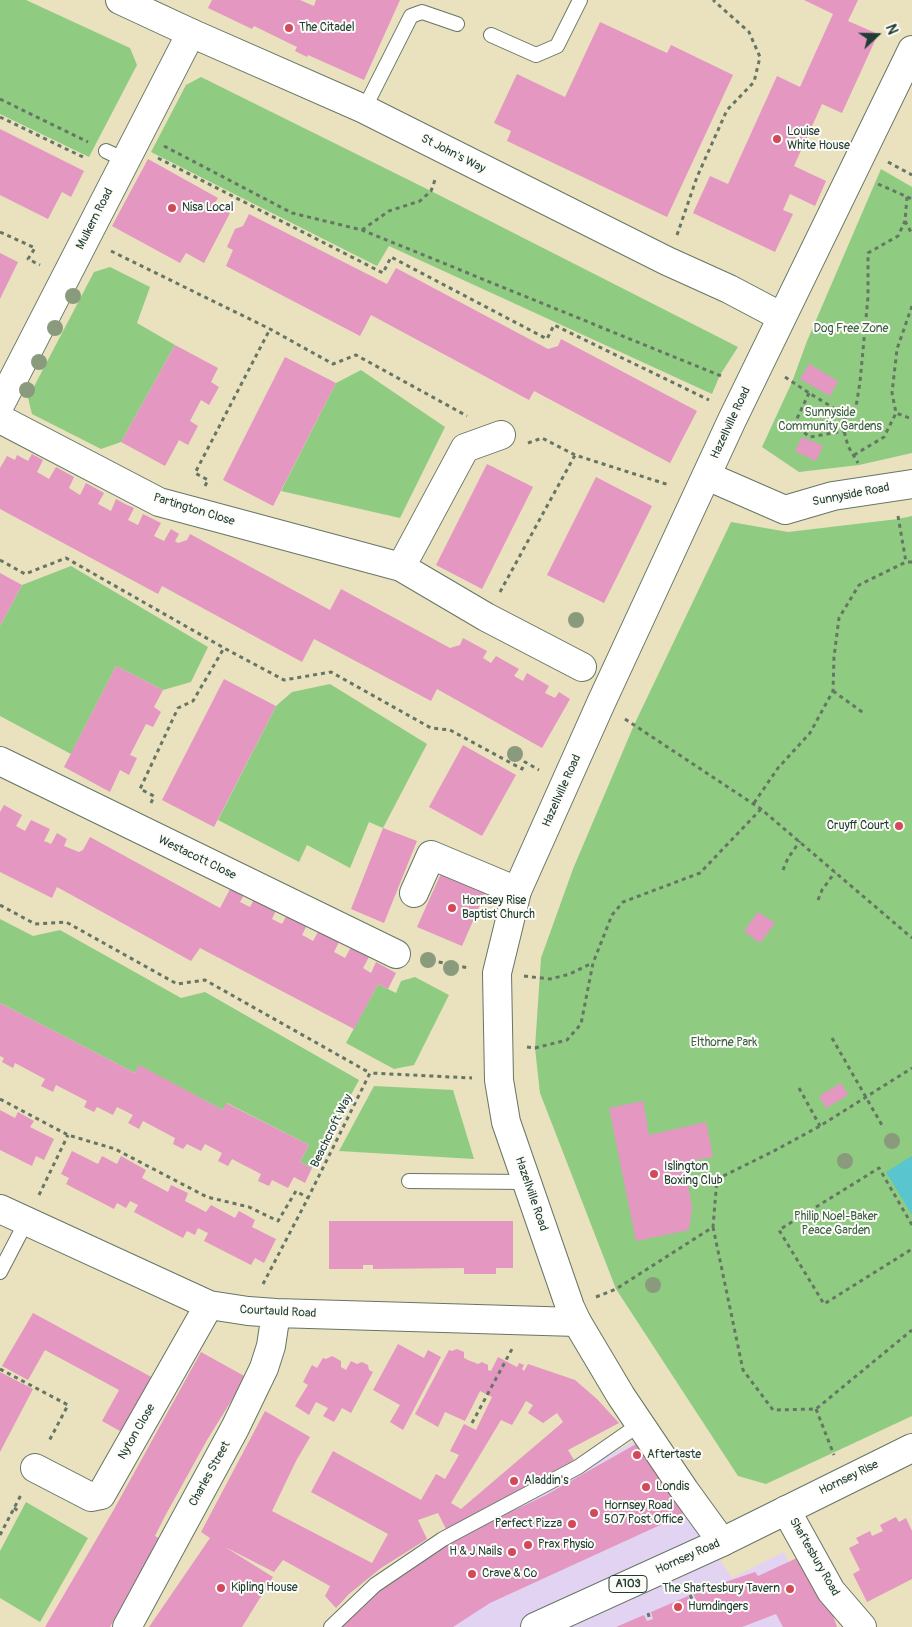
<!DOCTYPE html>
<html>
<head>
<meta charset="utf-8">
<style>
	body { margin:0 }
	#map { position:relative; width:912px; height:1627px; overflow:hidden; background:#eae1bf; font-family:Pangolin,sans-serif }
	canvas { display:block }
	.north { position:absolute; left:852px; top:10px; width:50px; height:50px; -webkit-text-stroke:4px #fdfcf7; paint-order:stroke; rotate:69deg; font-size:14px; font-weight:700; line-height:20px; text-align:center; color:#1f3d34 }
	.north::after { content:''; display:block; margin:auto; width:18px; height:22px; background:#1f3d34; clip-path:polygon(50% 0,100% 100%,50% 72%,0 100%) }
</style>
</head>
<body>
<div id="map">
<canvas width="912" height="1627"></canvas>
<div class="north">N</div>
</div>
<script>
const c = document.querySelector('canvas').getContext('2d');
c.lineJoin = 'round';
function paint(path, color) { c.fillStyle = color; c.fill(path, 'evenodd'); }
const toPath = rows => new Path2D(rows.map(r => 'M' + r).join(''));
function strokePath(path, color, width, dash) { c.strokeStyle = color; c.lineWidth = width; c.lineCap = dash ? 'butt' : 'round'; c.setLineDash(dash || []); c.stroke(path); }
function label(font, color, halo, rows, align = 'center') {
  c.font = font + ' Pangolin,sans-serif'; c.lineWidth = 4; c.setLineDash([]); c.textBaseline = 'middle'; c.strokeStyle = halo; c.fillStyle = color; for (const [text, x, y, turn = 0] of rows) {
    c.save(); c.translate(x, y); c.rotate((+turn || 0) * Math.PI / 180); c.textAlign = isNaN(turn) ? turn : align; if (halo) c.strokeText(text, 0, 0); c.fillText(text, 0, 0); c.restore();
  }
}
paint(toPath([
	[641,1438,732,1578,784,1552,817,1619,825,1627,336,1627,377,1587,448,1538]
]), '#e3d3f2');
paint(toPath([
	[0,0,26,0,130,48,137,65,89,157,0,114],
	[201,77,431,191,738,347,720,375,712,394,389,246,377,266,151,152,186,85],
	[881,169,912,187,912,453,859,465,799,472,762,447,792,382,807,341],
	[110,267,150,287,137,323,175,345,121,442,101,449,32,414,28,398,94,272],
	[361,370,445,427,400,518,281,491,336,383],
	[912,516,912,1416,766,1484,738,1476,616,1289,540,1093,535,1048,541,958,573,869,634,725,731,522,788,532,898,519],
	[71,566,208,647,191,682,163,690,116,666,71,754,0,716,0,626,22,585],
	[330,684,427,744,383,828,369,822,350,868,307,845,299,862,218,820,276,706,292,692],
	[0,919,33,936,60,930,181,998,205,992,359,1080,312,1168,300,1162,309,1145,227,1103,223,1110,139,1066,135,1073,0,1003],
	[415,977,449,995,414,1065,394,1069,346,1043,378,984,396,993,401,981],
	[374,1086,453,1090,474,1159,339,1151],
	[26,1502,88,1538,40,1622,0,1598,0,1551]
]), '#8fcc81');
paint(toPath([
	[912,1156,912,1215,886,1172]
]), '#58c5cf');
paint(toPath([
	[212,0,300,0,314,6,316,0,400,0,364,80,308,55,307,57,295,51,297,47,254,26,252,29,208,8],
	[804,0,858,0,848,21,878,34,842,113,822,104,794,166,826,181,815,206,790,194,783,210,793,214,775,252,693,213,710,176,728,184,777,76,800,87,833,14],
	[600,22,667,53,671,45,733,75,667,217,507,141,511,131,494,123,517,74,565,97],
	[0,129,84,171,71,197,62,192,48,219,0,195],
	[148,159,218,198,214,204,230,213,204,263,186,253,180,263,112,226],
	[249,214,387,284,396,268,548,349,558,346,561,339,697,411,670,463,534,391,529,400,371,315,360,336,226,266,233,250,227,247,235,229,243,226],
	[0,253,18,262,0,299],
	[175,345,218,368,211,382,219,387,209,405,201,400,190,421,198,426,188,445,179,440,165,466,121,442],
	[285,357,336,383,273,506,223,480],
	[809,364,838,381,830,396,800,379],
	[802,437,823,446,816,461,795,451],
	[32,454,43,460,37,472,49,479,56,467,74,477,69,488,80,495,86,483,104,493,98,504,111,511,116,499,125,504,134,508,128,520,138,525,143,514,161,523,154,536,164,541,171,529,179,534,175,541,178,543,187,540,190,534,330,610,341,589,450,648,460,645,463,638,487,651,483,658,491,663,496,656,519,669,514,676,523,681,527,673,549,686,545,693,555,698,559,692,570,699,542,748,437,689,431,701,314,639,302,662,162,586,158,594,0,509,0,468,7,456,15,460,17,455,28,461],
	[487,464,533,487,482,589,436,565],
	[596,477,652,506,604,603,547,575],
	[0,573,22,585,0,626],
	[116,666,163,690,154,707,161,712,153,727,146,724,130,755,137,758,129,775,120,770,110,792,64,767],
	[224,679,276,706,214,827,162,800],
	[463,745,516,775,482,836,429,807],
	[4,805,22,815,16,826,25,831,31,820,50,829,44,841,49,843,51,844,57,833,67,839,64,846,79,852,83,850,90,837,220,908,230,889,234,891,237,885,247,890,240,902,250,907,256,895,278,906,272,919,282,924,288,913,308,923,302,935,306,937,313,941,319,930,340,940,334,952,345,958,351,947,369,957,363,968,371,973,376,962,396,973,388,989,378,984,354,1029,200,948,191,961,57,887,52,898,0,872,0,812],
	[383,828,417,841,384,923,351,909],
	[443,869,487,889,462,946,417,927],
	[758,912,775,923,760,943,744,931],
	[0,1003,135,1073,139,1065,223,1110,226,1103,309,1145,300,1162,312,1168,305,1183,294,1177,288,1188,272,1180,269,1186,258,1181,261,1174,232,1159,228,1166,218,1161,222,1153,205,1144,201,1151,187,1144,183,1149,173,1144,175,1138,143,1121,139,1129,128,1123,133,1115,117,1107,113,1115,97,1107,94,1112,84,1107,87,1101,56,1085,53,1092,41,1086,45,1079,15,1063,13,1068,2,1062,4,1058,0,1056],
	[841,1083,848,1095,826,1108,819,1096],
	[643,1101,649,1135,706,1122,713,1157,684,1162,692,1207,689,1230,636,1241,609,1108],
	[0,1110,15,1118,18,1112,34,1121,30,1127,54,1139,44,1160,36,1156,32,1166,0,1150],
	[72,1151,98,1164,102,1156,117,1164,121,1156,146,1170,142,1178,168,1192,171,1185,188,1193,185,1201,206,1212,211,1205,235,1218,239,1211,255,1220,252,1227,276,1239,264,1263,255,1258,251,1265,204,1241,208,1233,198,1228,195,1235,187,1231,183,1238,134,1212,138,1205,130,1201,126,1208,117,1203,114,1209,66,1184,69,1178,61,1174],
	[329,1221,513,1221,513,1268,496,1268,496,1274,464,1274,464,1268,373,1269,373,1265,363,1265,363,1269,329,1269],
	[33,1313,157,1380,127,1435,102,1421,119,1390,45,1350,28,1380,2,1366],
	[398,1344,424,1358,428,1350,441,1357,403,1430,390,1422,400,1405,373,1390],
	[457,1349,464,1352,464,1358,468,1360,478,1364,482,1362,488,1365,488,1370,491,1371,498,1357,517,1367,519,1363,524,1365,522,1369,524,1371,528,1364,575,1380,597,1399,619,1423,568,1450,574,1460,446,1529,438,1513,418,1520,427,1539,381,1568,349,1594,336,1608,325,1596,330,1586,283,1560,274,1572,225,1547,273,1577,242,1627,149,1627,210,1538,201,1532,265,1411,310,1437,296,1461,272,1511,372,1563,388,1534,311,1492,333,1451,421,1500,436,1474,445,1479,459,1455,450,1451,464,1424,476,1430,492,1397,480,1391,465,1421,445,1412,438,1427,415,1414,449,1350,452,1351],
	[526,1401,533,1405,528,1413,543,1423,557,1413,563,1422,461,1509,451,1503,501,1420,512,1425],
	[201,1352,246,1377,207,1440,165,1516,155,1536,162,1540,134,1583,110,1627,45,1627,113,1511],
	[332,1356,341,1361,341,1367,346,1370,351,1361,357,1364,362,1362,368,1365,369,1370,373,1372,351,1413,342,1408,334,1422,323,1416,328,1408,316,1402,309,1415,295,1406,308,1385,303,1382,312,1365,317,1368,323,1358,326,1359],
	[0,1372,33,1389,0,1452],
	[636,1444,641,1446,683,1504,682,1515,490,1603,453,1627,339,1627,360,1606,383,1588,450,1541,546,1495],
	[896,1517,899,1522,906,1518,912,1531,912,1579,867,1602,853,1574,860,1570,849,1548,859,1543,856,1538,870,1531,872,1536,883,1531,880,1525],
	[799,1557,823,1603,833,1615,837,1627,783,1627,776,1614,742,1627,616,1627,644,1615,647,1621,653,1619,651,1612,688,1596,691,1602,696,1600,693,1593,755,1572,758,1576]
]), '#e397c1');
const lane = toPath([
	[491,35,536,55,557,46,580,0],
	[364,109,411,16,422,12,457,24],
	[106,151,125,160],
	[409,1181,527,1182],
	[0,1272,26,1222],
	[331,1627,375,1585,443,1539,578,1467,640,1424]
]);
const street = toPath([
	[0,405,191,33],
	[0,419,159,502,401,567,486,617,582,667],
	[707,476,785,510,833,496,912,484],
	[401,567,465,448,501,435],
	[0,761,396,954],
	[414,893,431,855,517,891],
	[0,1209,209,1305,248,1311,276,1313,577,1322],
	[35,1468,91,1497,101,1495,209,1305],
	[786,1510,831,1591,862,1627],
	[127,1627,235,1428,264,1368,271,1346,276,1313]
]);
const secondary = toPath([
	[120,0,191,33,364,109,667,261,729,289,782,317],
	[722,1542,685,1491,621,1396,577,1322,570,1307,506,1122,499,1080,497,973,517,891,601,703,732,420,912,50]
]);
const primary = toPath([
	[535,1627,722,1542,912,1448]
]);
strokePath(lane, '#667665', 16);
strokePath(street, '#667665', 30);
strokePath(secondary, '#667665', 30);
strokePath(primary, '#667665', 30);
strokePath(toPath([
	[0,99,88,142],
	[0,117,85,158],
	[164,146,292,213,362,230,721,376],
	[158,158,383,273,391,257,547,339,554,325,709,400],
	[888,162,912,175],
	[878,184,912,199],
	[907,197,905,221,912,234],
	[362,230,389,211,420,201,431,191,436,177],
	[0,232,35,248,28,259,40,265],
	[677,235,697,177,727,110,754,82,760,57,749,32,713,0],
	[111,251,270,329,333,364,356,355,467,416],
	[912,306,897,349,892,393,896,413,912,419],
	[785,377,809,393,845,415,844,431,848,446,858,463],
	[809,393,794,425,810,437,844,431],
	[845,415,856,407,860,382,868,297,868,253,898,236,905,221],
	[528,443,542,438,575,455,669,485],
	[854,455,884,437,896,413],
	[205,486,208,480,195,473,270,329],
	[898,516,906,562],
	[0,560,25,574,66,558,224,648,284,680,331,672,431,728,450,730,522,769,525,762,539,770],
	[500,592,575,455],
	[833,691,865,714],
	[625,719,761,809,912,938],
	[151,803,154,796,140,789,178,708,193,701,224,648],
	[754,803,778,768,810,733,833,691,834,657,839,618,859,585,906,562,912,562],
	[783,870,788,858,800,841],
	[818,900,822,890,835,872],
	[0,905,35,924,66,922,177,984,205,980,370,1073],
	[423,959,469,968],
	[524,976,550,979,570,974,592,963],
	[832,1038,883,1127],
	[527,1047,535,1048,567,1040,581,1024,593,963,612,915,623,902,700,873,761,809],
	[799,1088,820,1126],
	[0,1099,68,1135,115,1149,207,1197,249,1207,278,1221,296,1191,308,1198],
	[39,1195,68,1135],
	[912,1225,879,1168,779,1230,824,1304,912,1249],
	[713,1227,743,1370,773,1410,816,1409,912,1330],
	[263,1284,308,1198,370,1073,472,1078],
	[596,1297,616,1289,713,1227,717,1179,772,1152,820,1126,912,1068],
	[0,1369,68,1405,48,1443],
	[816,1409,834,1455],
	[472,1423,512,1349],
	[14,1508,20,1512],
	[0,1535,22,1493],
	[690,1595,693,1601],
	[648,1613,650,1620]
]), '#667665', 3, [4, 4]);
strokePath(lane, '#fff', 14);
strokePath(street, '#fff', 28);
strokePath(secondary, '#fff', 28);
strokePath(primary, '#fff', 28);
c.fillStyle = '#8a9b7d';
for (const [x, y] of [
	[73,296],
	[55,328],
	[39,362],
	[27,390],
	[576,620],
	[515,754],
	[428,960],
	[451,968],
	[892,1141],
	[845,1161],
	[653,1285]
]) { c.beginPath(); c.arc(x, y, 8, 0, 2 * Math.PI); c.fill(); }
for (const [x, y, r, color] of [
	[289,28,5,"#d1495b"],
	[777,139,5,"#d1495b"],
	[172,208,5,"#d1495b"],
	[899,826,5,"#d1495b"],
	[452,908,5,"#d1495b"],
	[654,1174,5,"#d1495b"],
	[637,1455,5,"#d1495b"],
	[514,1481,5,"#d1495b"],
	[646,1487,5,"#d1495b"],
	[594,1513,5,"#d1495b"],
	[572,1524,5,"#d1495b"],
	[528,1545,5,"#d1495b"],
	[512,1552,5,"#d1495b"],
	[472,1574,5,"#d1495b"],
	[221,1588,5,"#d1495b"],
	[790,1589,5,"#d1495b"],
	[678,1607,5,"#d1495b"]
]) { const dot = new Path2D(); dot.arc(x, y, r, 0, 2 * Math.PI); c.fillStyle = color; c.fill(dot); strokePath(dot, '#fdfcf7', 2); }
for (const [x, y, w] of [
	[628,1584,38]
]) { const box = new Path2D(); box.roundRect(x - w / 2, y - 8.5, w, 17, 4); c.fillStyle = '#fdfcf7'; c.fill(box); strokePath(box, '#1f3d34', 1); }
label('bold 11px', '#1f3d34', null, [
	["A103",628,1584]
]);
label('12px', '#1f3d34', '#fdfcf7', [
	["The Citadel",299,28],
	["Louise",787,132],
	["White House",787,146],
	["Nisa Local",182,208],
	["Cruyff Court",889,826,"right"],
	["Hornsey Rise",462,901],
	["Baptist Church",462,915],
	["Islington",664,1167],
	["Boxing Club",664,1181],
	["Aftertaste",647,1455],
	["Aladdin's",524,1481],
	["Londis",656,1487],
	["Hornsey Road",604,1506],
	["507 Post Office",604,1520],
	["Perfect Pizza",562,1524,"right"],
	["Prax Physio",538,1545],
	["H & J Nails",502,1552,"right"],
	["Crave & Co",482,1574],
	["Kipling House",231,1588],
	["The Shaftesbury Tavern",780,1589,"right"],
	["Humdingers",688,1607]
], 'left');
label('12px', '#1f3d34', '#fdfcf7', [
	["St John's Way",453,154,27],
	["Mulkern Road",95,219,-63],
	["Hazellville Road",731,423,-65],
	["Sunnyside Road",851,495,-11],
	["Partington Close",194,510,17],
	["Hazellville Road",562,791,-66],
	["Westacott Close",197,858,26],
	["Beachcroft Way",332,1131,-64],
	["Hazellville Road",531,1194,71],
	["Courtauld Road",278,1312,3],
	["Nyton Close",137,1432,-60],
	["Charles Street",210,1474,-61],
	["Hornsey Rise",849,1478,-26],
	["Hornsey Road",688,1557,-24],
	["Shaftesbury Road",814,1557,60]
]);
label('12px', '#3b6147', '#fdfcf7', [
	["Dog Free Zone",851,329],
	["Sunnyside",830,413],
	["Community Gardens",830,427],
	["Elthorne Park",724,1043],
	["Philip Noel-Baker",836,1217],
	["Peace Garden",836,1231]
]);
</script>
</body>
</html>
